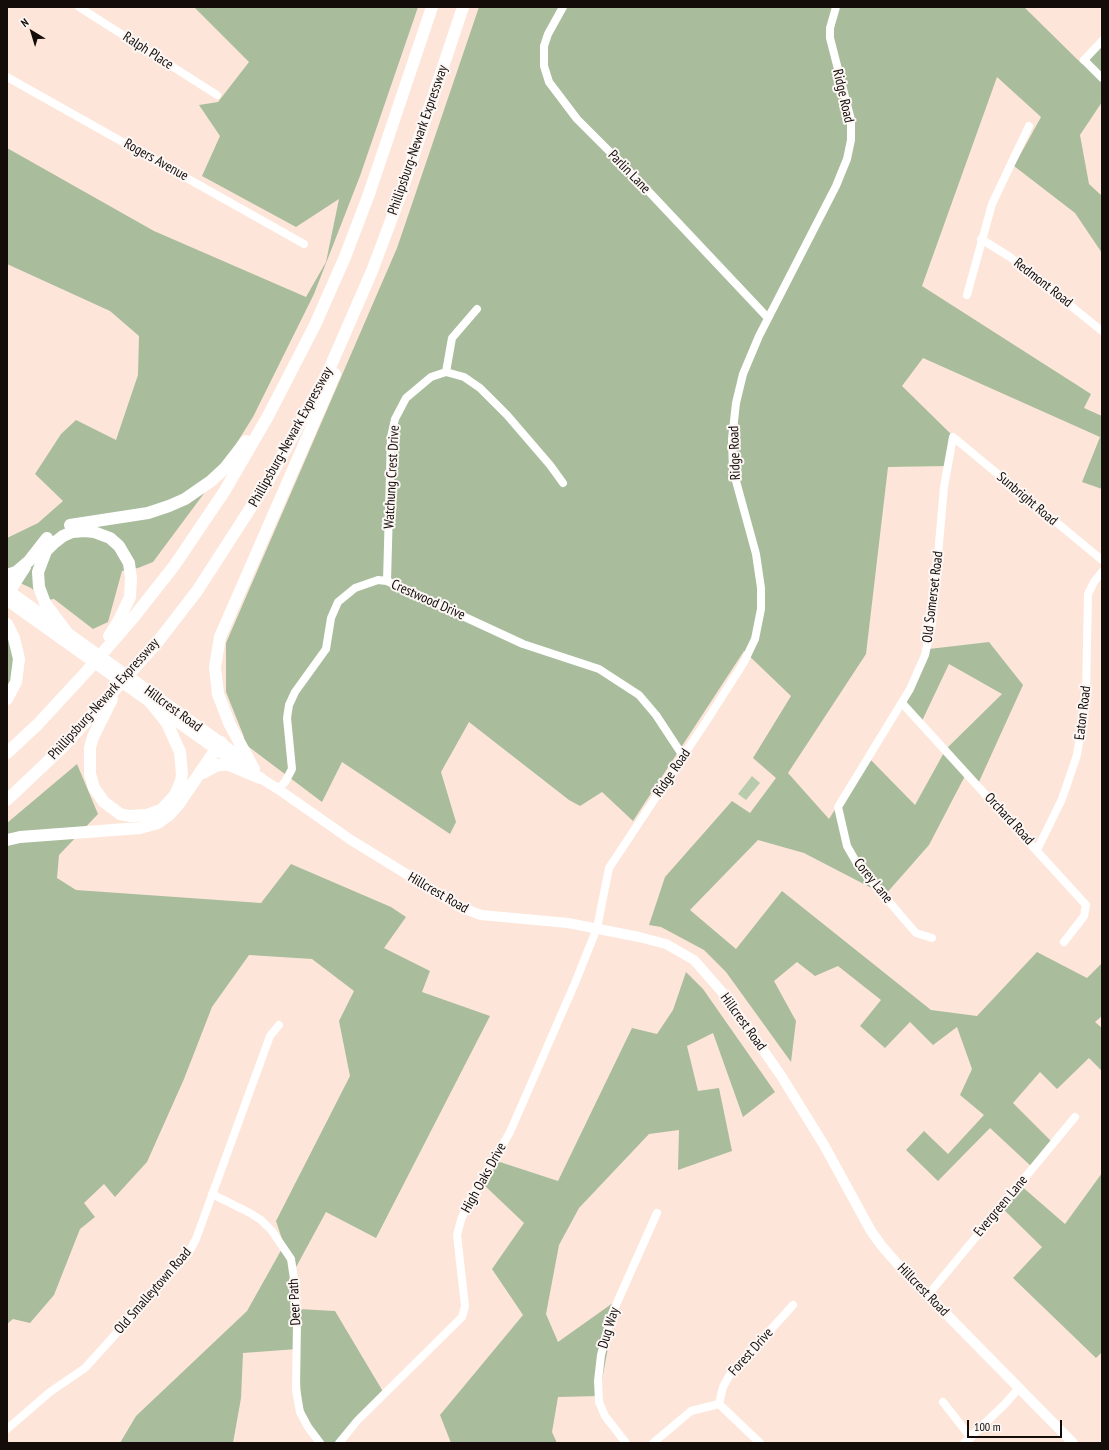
<!DOCTYPE html>
<html>
<head>
<meta charset="utf-8">
<style>
	body { margin:0 }
	#map { position:relative; width:1109px; height:1450px; overflow:hidden; background:#fde6d9; font-family:"PT Sans Narrow",sans-serif }
	canvas { display:block }
	.frame { position:absolute; inset:0; border:8px solid #130c08; pointer-events:none }
	.north { position:absolute; left:12px; top:12px; width:40px; height:40px; -webkit-text-stroke:3px #fcf7f5; paint-order:stroke; rotate:322deg; font-size:11px; font-weight:700; line-height:16px; text-align:center; color:#130c08 }
	.north::after { content:''; display:block; margin:auto; width:14px; height:18px; background:#130c08; clip-path:polygon(50% 0,100% 100%,50% 72%,0 100%) }
	.scale { position:absolute; left:967px; top:1420px; width:95px; height:18px; box-sizing:border-box; border:2px solid #130c08; border-top:0; padding-left:5px; font-size:12px; line-height:14px; white-space:nowrap; color:#130c08; -webkit-text-stroke:3px #fcf7f5; paint-order:stroke }
</style>
</head>
<body>
<div id="map">
<canvas width="1109" height="1450"></canvas>
<div class="frame"></div>
<div class="north">N</div>
<div class="scale">100 m</div>
</div>
<script>
const c = document.querySelector('canvas').getContext('2d');
c.lineJoin = 'round';
function paint(path, color) { c.fillStyle = color; c.fill(path, 'evenodd'); }
const toPath = rows => new Path2D(rows.map(r => 'M' + r).join(''));
function strokePath(path, color, width, dash) { c.strokeStyle = color; c.lineWidth = width; c.lineCap = dash ? 'butt' : 'round'; c.setLineDash(dash || []); c.stroke(path); }
function label(font, color, halo, rows, align = 'center') {
  c.font = font + ' "PT Sans Narrow",sans-serif'; c.lineWidth = 4; c.setLineDash([]); c.textBaseline = 'middle'; c.strokeStyle = halo; c.fillStyle = color; for (const [text, x, y, turn = 0] of rows) {
    c.save(); c.translate(x, y); c.rotate((+turn || 0) * Math.PI / 180); c.textAlign = isNaN(turn) ? turn : align; if (halo) c.strokeText(text, 0, 0); c.fillText(text, 0, 0); c.restore();
  }
}
paint(toPath([
	[752,776,760,783,746,800,738,794]
]), '#b8cbac');
paint(toPath([
	[194,7,418,7,360,176,314,294,253,417,211,484,153,562,138,568,122,571,108,622,93,629,54,599,47,600,31,588,7,577,7,538,38,523,63,501,35,474,61,434,76,420,116,440,138,375,139,336,110,311,7,264,7,148,154,231,306,297,326,262,339,199,296,227,202,176,220,136,199,105,218,102,249,62],
	[479,7,1024,7,1082,64,1102,38,1102,102,1080,135,1089,184,1102,196,1102,253,1075,213,1014,166,1041,117,997,77,922,286,1091,394,1084,408,1102,416,1102,489,1082,482,1100,437,923,358,902,386,953,436,948,466,888,467,866,654,788,773,829,819,868,757,915,805,946,749,1002,694,949,664,921,723,905,703,929,649,989,642,1023,685,978,784,967,772,929,845,885,895,804,853,758,840,690,910,736,949,782,891,931,1010,977,1016,1037,952,1087,978,1102,963,1102,1016,1095,1022,1102,1028,1102,1071,1089,1058,1057,1089,1040,1072,1013,1103,1054,1144,1033,1168,990,1128,938,1181,906,1150,924,1131,948,1154,984,1115,960,1095,972,1069,957,1027,933,1045,910,1022,885,1048,860,1026,881,1000,838,966,815,976,797,962,774,981,796,1021,791,1062,726,972,704,950,661,927,649,925,665,877,732,801,750,813,776,778,753,758,791,696,744,651,633,821,602,792,580,806,569,800,469,722,441,772,456,822,450,834,342,762,322,802,241,741,244,737,226,692,226,643,397,248],
	[7,635,17,655,7,697],
	[77,764,98,814,59,855,57,878,76,890,261,903,291,864,391,907,406,917,384,948,430,971,422,992,490,1016,376,1238,326,1212,295,1269,299,1309,335,1311,385,1395,343,1443,323,1443,303,1416,297,1349,243,1353,241,1398,233,1443,120,1443,136,1416,247,1311,284,1245,276,1221,350,1076,339,1021,354,991,312,959,249,955,212,1007,184,1079,147,1162,115,1197,104,1184,84,1203,95,1217,80,1229,54,1295,30,1323,13,1319,7,1324,7,823],
	[686,972,703,989,775,1092,743,1117,713,1033,687,1046,698,1091,719,1088,732,1151,678,1170,679,1130,649,1134,579,1208,559,1245,546,1314,558,1342,617,1300,599,1396,558,1397,552,1432,557,1443,451,1443,440,1415,523,1315,492,1269,524,1223,483,1184,497,1161,558,1181,632,1028,657,1034,673,1010],
	[1102,1173,1102,1352,1096,1358,1013,1278,1042,1247,1000,1206,1019,1184,1065,1224]
]), '#a9bc9c');
strokePath(toPath([
	[79,7,217,95],
	[563,7,548,34,544,46,544,66,549,82,577,119,636,178,768,318],
	[1102,41,1084,60,1102,78],
	[7,77,304,244],
	[981,239,1010,257,1102,331],
	[967,295,992,204,1029,126],
	[446,372,452,338,477,309],
	[387,581,391,437,395,419,406,398,431,377,446,372,464,377,480,388,507,415,550,465,563,483],
	[902,703,1086,905,1084,916,1064,942],
	[278,789,285,782,292,769,287,718,289,705,295,692,326,649,331,618,338,602,355,588,378,580,387,581,523,644,599,669,639,695,656,715,683,756],
	[1037,850,1062,799,1077,755,1086,694,1088,594,1094,582,1102,572],
	[932,938,916,933,859,867,847,846,838,807,910,689,925,655,932,623,944,487,953,437,1102,560],
	[212,1194,250,1213,261,1220,272,1231,291,1259,294,1279,297,1323,296,1390,300,1412,308,1427,320,1443],
	[928,1295,1075,1117],
	[943,1402,971,1438],
	[719,1404,723,1387,729,1376,793,1305],
	[7,1429,50,1392,85,1368,188,1254,196,1239,270,1036,279,1025],
	[339,1443,358,1420,462,1317,465,1306,457,1235,461,1220,467,1205,510,1132,575,983,597,928,609,868,709,717,744,662,755,639,761,609,761,588,756,554,733,470,732,439,736,403,743,374,759,336,836,186,847,159,851,140,851,120,830,38,830,28,836,7],
	[626,1443,605,1416,599,1402,598,1381,601,1355,611,1316,657,1213],
	[653,1443,691,1411,719,1404,760,1443],
	[964,1443,1005,1404,1019,1388]
]), '#fff', 8);
strokePath(toPath([
	[10,591,221,742,246,762],
	[7,601,216,750,278,789,351,840,460,907,481,915,568,923,639,937,666,944,694,960,722,992,780,1074,824,1145,871,1231,881,1245,901,1268,1073,1443]
]), '#fff', 10);
strokePath(toPath([
	[70,525,148,513,169,506,185,499,211,481,225,468,246,441],
	[7,575,16,572,29,561,47,538],
	[7,595,25,567],
	[7,624,14,638,19,659,16,682,7,699],
	[69,635,45,603,39,587,38,572,46,551,54,543,63,536,72,532,85,531,94,532,110,538,119,546,129,563,131,578,130,597,118,622,109,636],
	[112,699,93,737,90,748,90,774,94,788,104,802,120,814,129,816,147,815,161,810,175,795,181,781,182,774,180,752,167,723,151,703],
	[7,753,38,724,87,671,133,618,174,566,224,492,267,418,315,325,345,257,369,194,432,7],
	[254,769,230,725,218,694,215,667,220,637,335,374],
	[203,773,218,765,229,765,260,778],
	[7,800,63,747,156,644,197,591,268,481,328,372,372,271,399,199,463,7],
	[7,840,20,837,140,828,158,823,169,815,178,805,221,742]
]), '#fff', 12);
label('14px', '#130c08', '#fcf7f5', [
	["Ralph Place",148,51,33],
	["Ridge Road",843,96,77],
	["Phillipsburg-Newark Expressway",418,140,-71],
	["Rogers Avenue",156,160,29],
	["Parlin Lane",629,172,46],
	["Redmont Road",1043,283,38],
	["Phillipsburg-Newark Expressway",291,437,-61],
	["Ridge Road",735,453,-92],
	["Watchung Crest Drive",392,477,-87],
	["Sunbright Road",1027,499,40],
	["Old Somerset Road",933,597,-83],
	["Crestwood Drive",428,600,24],
	["Phillipsburg-Newark Expressway",104,699,-48],
	["Hillcrest Road",173,709,36],
	["Eaton Road",1083,713,-83],
	["Ridge Road",672,773,-56],
	["Orchard Road",1009,819,47],
	["Corey Lane",873,881,51],
	["Hillcrest Road",438,893,30],
	["Hillcrest Road",743,1022,54],
	["High Oaks Drive",484,1178,-61],
	["Evergreen Lane",1001,1206,-50],
	["Hillcrest Road",923,1290,46],
	["Old Smalleytown Road",153,1291,-49],
	["Deer Path",295,1302,-93],
	["Dug Way",609,1328,-73],
	["Forest Drive",751,1352,-48]
]);
</script>
</body>
</html>
